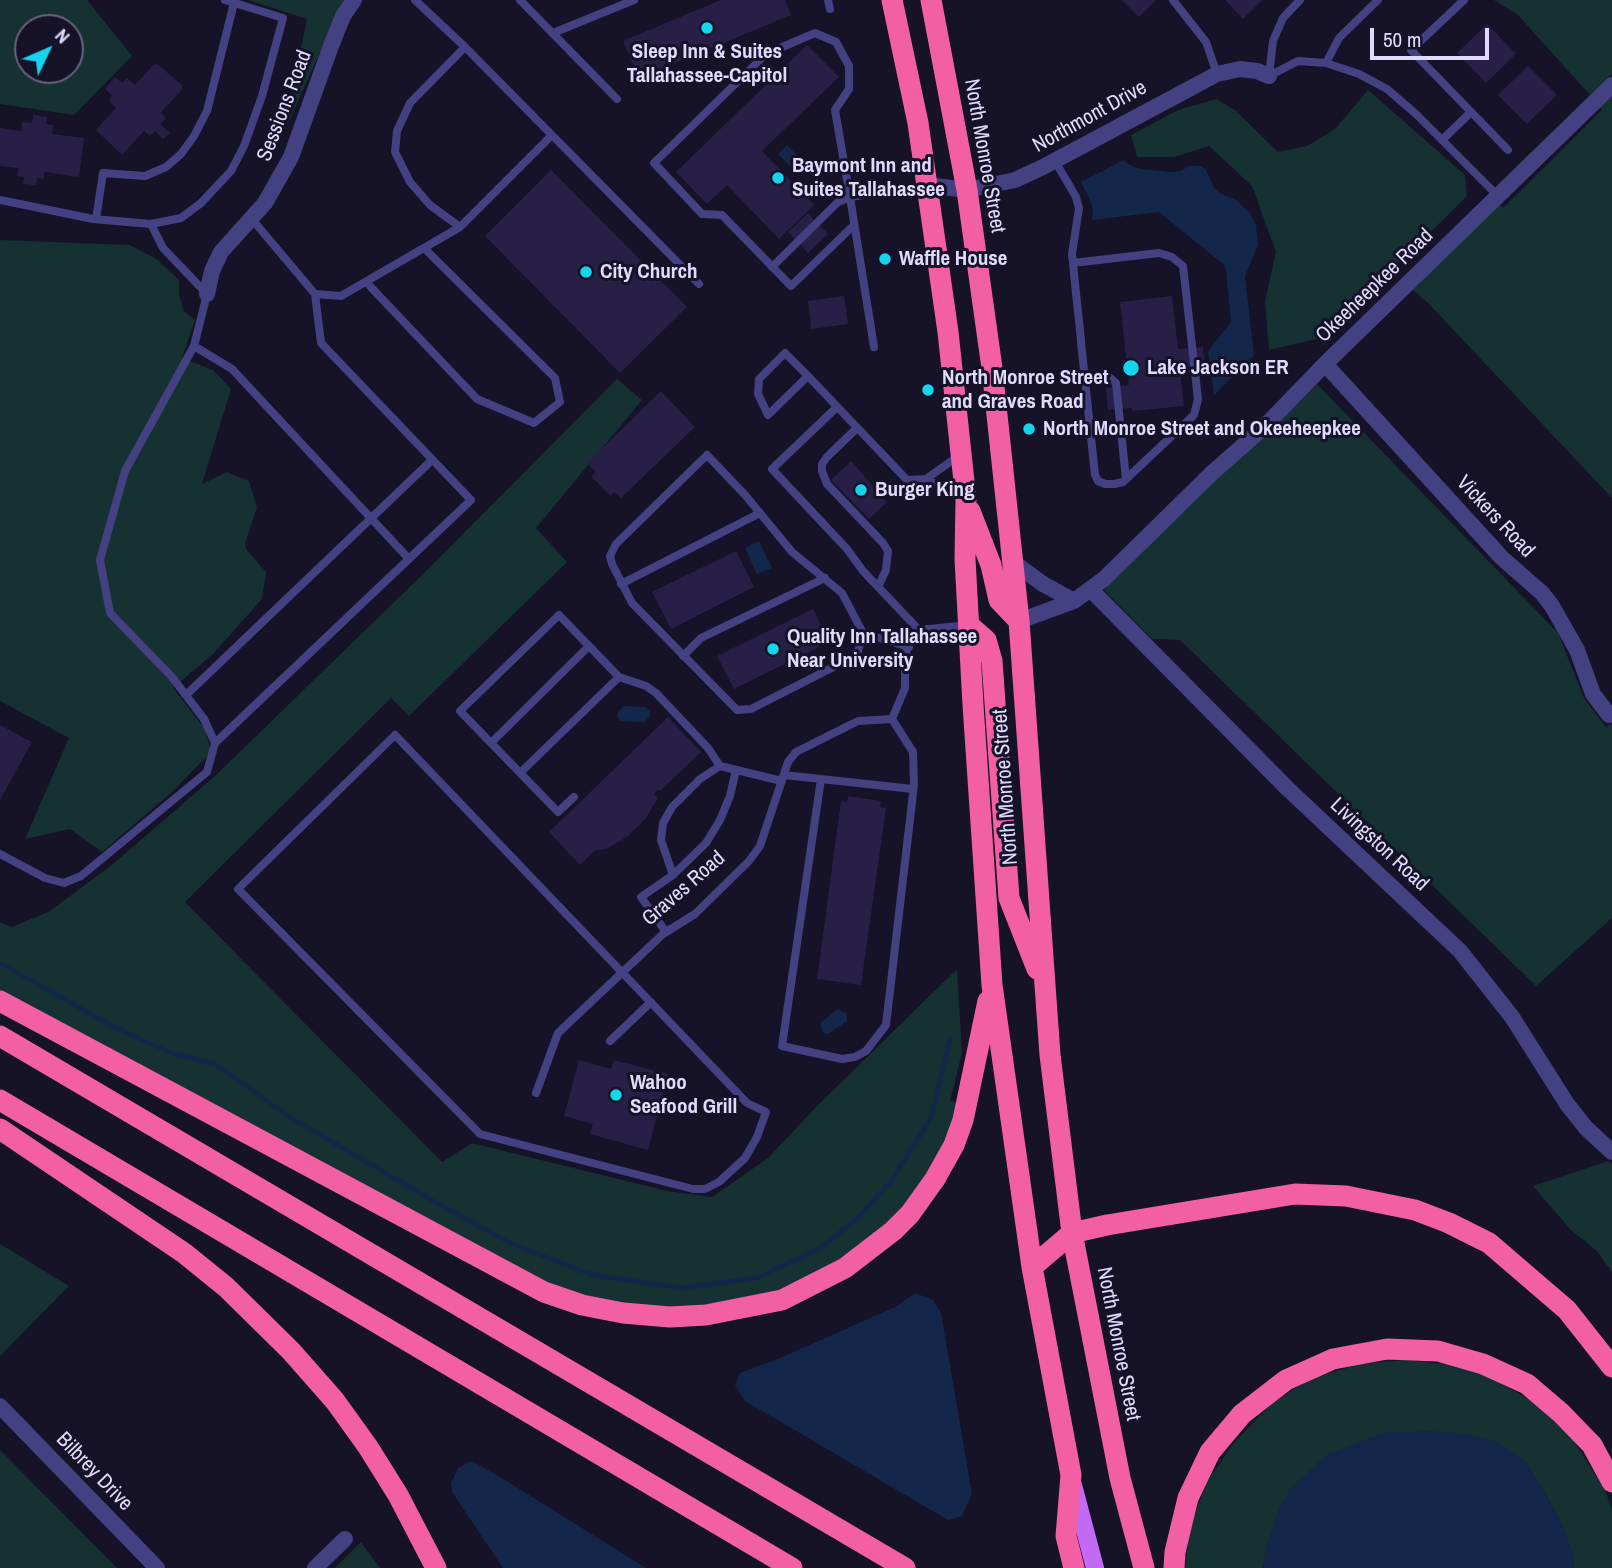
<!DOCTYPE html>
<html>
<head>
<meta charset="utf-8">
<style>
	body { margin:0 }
	#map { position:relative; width:1612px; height:1568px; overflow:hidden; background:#161228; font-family:"Archivo Narrow",sans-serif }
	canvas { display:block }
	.north { position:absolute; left:14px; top:14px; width:70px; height:70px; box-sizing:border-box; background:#161228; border:2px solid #67627d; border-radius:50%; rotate:46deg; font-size:19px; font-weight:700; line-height:28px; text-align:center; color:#e0dbfc }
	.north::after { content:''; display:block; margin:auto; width:24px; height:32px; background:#15d5ee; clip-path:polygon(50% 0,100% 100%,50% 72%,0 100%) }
	.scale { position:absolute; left:1370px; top:28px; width:119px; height:32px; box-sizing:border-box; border:4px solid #e0dbfc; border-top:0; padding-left:9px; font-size:21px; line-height:24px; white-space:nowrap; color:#e0dbfc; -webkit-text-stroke:5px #161228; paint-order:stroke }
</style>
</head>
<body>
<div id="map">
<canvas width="1612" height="1568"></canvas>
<div class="north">N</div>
<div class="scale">50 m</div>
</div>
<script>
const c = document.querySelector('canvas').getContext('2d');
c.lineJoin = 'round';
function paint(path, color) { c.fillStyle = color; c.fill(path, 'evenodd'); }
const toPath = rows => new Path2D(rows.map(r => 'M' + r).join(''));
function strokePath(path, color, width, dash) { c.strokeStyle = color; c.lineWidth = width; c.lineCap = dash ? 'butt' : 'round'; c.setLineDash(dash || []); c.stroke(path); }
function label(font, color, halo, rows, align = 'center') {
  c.font = font + ' "Archivo Narrow",sans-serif'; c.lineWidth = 6; c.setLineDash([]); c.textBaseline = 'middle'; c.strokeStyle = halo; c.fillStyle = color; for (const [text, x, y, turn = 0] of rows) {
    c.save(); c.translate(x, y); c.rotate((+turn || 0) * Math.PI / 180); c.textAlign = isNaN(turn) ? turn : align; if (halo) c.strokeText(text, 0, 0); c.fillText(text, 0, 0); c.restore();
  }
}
paint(toPath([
	[0,0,87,0,132,56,74,115,0,104],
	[28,28,70,28,70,70,28,70],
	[248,0,344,0,283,134,307,19],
	[1494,0,1612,0,1612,74,1590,95,1518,15],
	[1368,90,1465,175,1467,196,1325,337,1269,350,1265,301,1276,252,1252,186,1209,146,1174,157,1137,157,1131,135,1178,110,1216,99,1235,110,1278,152,1307,146,1335,129],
	[1612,96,1612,498,1429,304,1412,289,1499,205,1504,207,1602,110,1600,107],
	[0,240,130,245,158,260,179,280,179,295,184,311,195,320,182,358,213,370,231,389,202,484,227,472,249,481,257,507,245,544,246,549,266,572,262,599,213,654,173,688,205,729,211,752,172,792,102,852,70,829,25,839,69,738,0,701],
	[617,379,642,400,536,528,567,562,409,716,391,698,185,902,442,1162,472,1143,667,1191,712,1197,768,1158,817,1106,957,969,962,1053,950,1101,961,1103,942,1153,903,1211,823,1275,739,1304,634,1309,548,1286,0,993,0,922,12,927,50,911,113,864,215,776,421,576],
	[1317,384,1558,633,1584,698,1606,727,1612,723,1612,918,1536,986,1180,640,1152,639,1104,590,1217,479,1269,433],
	[1608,1161,1612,1164,1612,1272,1597,1251,1570,1229,1533,1186],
	[0,1244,69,1286,0,1356],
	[1407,1360,1462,1366,1488,1376,1539,1405,1573,1439,1606,1492,1612,1511,1612,1568,1574,1568,1572,1552,1558,1516,1526,1462,1290,1490,1279,1511,1267,1547,1263,1568,1186,1568,1188,1540,1198,1505,1208,1481,1233,1444,1271,1404,1292,1390,1317,1377,1360,1364],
	[0,1450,117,1568,0,1568],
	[361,1542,380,1568,335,1568]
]), '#153131');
paint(toPath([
	[787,145,805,163,796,172,778,154],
	[1124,160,1128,164,1140,169,1170,172,1181,171,1189,166,1201,166,1206,170,1214,188,1220,193,1236,200,1250,213,1256,226,1258,245,1245,276,1254,355,1214,395,1208,351,1231,322,1226,270,1224,265,1159,212,1092,220,1093,210,1090,200,1081,182],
	[759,541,772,568,757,574,745,548],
	[624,706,646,707,650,711,650,716,644,722,621,721,617,717,618,712],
	[838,1009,847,1014,847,1021,828,1034,823,1033,820,1023],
	[915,1293,933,1300,941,1313,972,1494,962,1516,948,1520,745,1401,735,1385,740,1373,778,1359,895,1307],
	[1429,1431,1466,1434,1497,1442,1526,1462,1558,1516,1572,1552,1574,1568,1263,1568,1267,1547,1279,1511,1289,1490,1326,1455,1384,1433],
	[472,1461,505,1480,646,1568,503,1568,452,1492,451,1483,458,1468]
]), '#13274b');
strokePath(toPath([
	[0,963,114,1027,174,1054,215,1064,290,1117,435,1202,512,1244,593,1275,682,1288,756,1278,819,1249,859,1217,892,1180,931,1118,950,1039]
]), '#13274b', 4.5);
paint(toPath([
	[721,0,785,0,791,15,639,78,623,41],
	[1122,0,1156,0,1139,17],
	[1225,0,1262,0,1243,19],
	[1487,24,1516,54,1486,83,1457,53],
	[807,45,839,77,762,151,814,205,779,239,727,185,707,204,676,172],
	[157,64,182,85,182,90,161,112,166,118,160,124,170,133,163,139,155,131,150,136,144,131,122,155,96,130,116,108,109,101,112,95,105,89,115,77,122,83,127,78,135,85,153,65],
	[1528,66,1557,95,1527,124,1498,95],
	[33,115,47,117,46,124,53,125,52,134,84,138,79,177,44,172,44,179,37,178,36,185,23,184,24,177,17,176,18,168,0,166,0,128,21,131,22,122,32,123],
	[551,170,687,307,620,373,485,236],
	[808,213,828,234,808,253,788,232],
	[844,296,848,324,811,329,808,301],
	[1172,296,1178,349,1203,347,1205,367,1180,370,1184,406,1132,411,1132,408,1108,410,1106,388,1129,385,1120,302],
	[661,391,695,427,621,498,615,492,610,496,591,476,596,472,587,463],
	[851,461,887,502,869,519,831,480],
	[736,551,754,587,671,629,652,592],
	[813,609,829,642,734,689,717,656],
	[668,717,701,752,660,791,658,790,654,794,658,798,646,818,627,837,606,849,594,851,580,865,549,832],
	[0,725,32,742,0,800],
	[848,796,881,801,880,807,886,808,861,985,817,979,841,801,847,802],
	[579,1060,611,1069,614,1060,668,1074,648,1150,590,1134,593,1124,564,1116]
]), '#281f47');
strokePath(toPath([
	[415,0,465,47,699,284],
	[520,0,617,99],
	[828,0,830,9],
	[1173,0,1206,42,1217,74],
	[1464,0,1411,50,1508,150],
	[553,33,634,0],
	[465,47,410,103,397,131,395,152,410,182,430,205,460,227,552,135],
	[1326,63,1339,38,1378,0],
	[1269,76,1298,61,1326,63,1359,74,1387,89,1416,114,1497,195],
	[1269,76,1273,41,1283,18,1300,0],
	[1442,140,1471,112],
	[1055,161,1076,197,1079,208,1072,254,1073,263,1074,274,1081,340,1081,342,1095,475,1098,481,1105,484,1114,484,1123,482,1194,415,1198,399,1183,266,1172,257,1159,253,1073,263],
	[0,200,93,219,151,224,181,218,201,203,231,171,244,146,262,96,283,18,225,0],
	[251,218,315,294,341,296,460,227],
	[96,219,103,173,145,176,166,167,181,154,194,136,207,111,234,3],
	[854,225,791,286,722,215,702,214,654,163,766,54,815,33,836,42,849,66,849,89,835,110,850,197,874,347],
	[772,267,838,202,850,197,924,186],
	[366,282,477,399,534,423,560,402,555,378,424,248],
	[194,346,232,369,409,559],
	[808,376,768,415,758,394,759,379,785,353,808,376,907,480,926,479,964,499],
	[1084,376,1108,376,1116,383,1126,479],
	[837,407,772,469,847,549,863,571,919,630],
	[857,428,827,457,822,464,822,471,827,484,883,543,888,551,886,570,878,587],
	[707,455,746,496,792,552,842,593,863,633,857,655,751,709,737,710,632,603,612,564,610,556,616,544,707,455],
	[926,479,957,457],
	[621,584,760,513],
	[863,633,909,647],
	[683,656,701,638,825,578],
	[186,695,432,460],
	[395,735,747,1103,766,1112,757,1137,745,1158,719,1182,705,1189,693,1189,480,1134,238,889,395,735],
	[215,743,471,500,321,343,315,294],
	[491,743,589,646],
	[520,773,619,677],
	[784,775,913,789],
	[821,779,782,1046,842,1059,855,1057,866,1051,886,1025,914,785,913,752,892,719],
	[574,797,558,812,460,711,559,615,619,677,646,686,656,693,708,748,720,766,782,781],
	[0,854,45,878,64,883,81,876,207,772,215,743,204,719,172,677,110,613,100,560,125,471,194,346,207,294,163,248,151,224],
	[673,875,661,840,663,823,672,807,700,779,720,766],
	[666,932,641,897,673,875,706,843,720,820,730,796,736,770],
	[610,1041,651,1002],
	[536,1093,558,1033,663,934,695,914,749,861,760,846,788,762,796,752,858,721,892,719,905,688,905,655,910,643,919,630,969,625]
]), '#444183', 8);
strokePath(toPath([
	[927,185,967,190,1015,180,1043,167,1217,74,1240,69,1257,71,1269,76],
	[207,294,212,271,221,252,265,203,291,157,331,46,343,16,354,0],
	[1325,364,1502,558,1542,593,1552,606,1577,650,1593,694,1609,715],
	[1013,562,1043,584,1074,601],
	[1091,590,1288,789,1460,951,1512,1017,1567,1104,1586,1128,1612,1152],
	[1019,621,1074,601,1104,579,1212,473,1263,428,1325,364,1612,85],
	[0,1406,157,1568],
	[315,1568,345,1539]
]), '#444183', 16);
strokePath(toPath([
	[1073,1485,1095,1568]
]), '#c36af4', 18);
strokePath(toPath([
	[892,0,918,123,948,332,966,500,965,559,973,705,992,985,1032,1267,1071,1475,1066,1536,1074,1568],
	[931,0,967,190,992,368,1019,621,1050,1055,1072,1233,1120,1478,1144,1568],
	[970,511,991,565,999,600,1019,621],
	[969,625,986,640,992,661,1009,898,1037,969],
	[0,1001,544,1292,582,1305,623,1313,670,1317,706,1315,782,1300,845,1268,893,1231,910,1214,935,1179,954,1145,963,1120,988,1001],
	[0,1036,905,1568],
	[0,1100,792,1568],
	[0,1129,184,1253,226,1287,291,1351,335,1401,368,1447,398,1495,436,1568],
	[1032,1267,1072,1233,1107,1225,1295,1194,1346,1196,1415,1210,1449,1223,1489,1243,1567,1310,1612,1367],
	[1174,1568,1175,1552,1188,1498,1210,1452,1242,1414,1286,1380,1333,1359,1387,1349,1438,1351,1483,1364,1527,1384,1561,1413,1592,1445,1612,1482]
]), '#f35fa4', 21);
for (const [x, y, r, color] of [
	[707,28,7,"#15d5ee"],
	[778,178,7,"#15d5ee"],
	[885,259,7,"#15d5ee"],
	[586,272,7,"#15d5ee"],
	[1131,368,9,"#15d5ee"],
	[928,390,7,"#15d5ee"],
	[1029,429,7,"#15d5ee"],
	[861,490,7,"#15d5ee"],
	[773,649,7,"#15d5ee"],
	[616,1095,7,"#15d5ee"]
]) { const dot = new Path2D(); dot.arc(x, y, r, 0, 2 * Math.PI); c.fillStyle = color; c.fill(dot); strokePath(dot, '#161228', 2.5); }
label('bold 21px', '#e0dbfc', '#161228', [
	["Sleep Inn & Suites",707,52,"center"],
	["Tallahassee-Capitol",707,76,"center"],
	["Baymont Inn and",792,166],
	["Suites Tallahassee",792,190],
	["Waffle House",899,259],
	["City Church",600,272],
	["Lake Jackson ER",1147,368],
	["North Monroe Street",942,378],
	["and Graves Road",942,402],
	["North Monroe Street and Okeeheepkee",1043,429],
	["Burger King",875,490],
	["Quality Inn Tallahassee",787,637],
	["Near University",787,661],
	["Wahoo",630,1083],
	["Seafood Grill",630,1107]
], 'left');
label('21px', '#e0dbfc', '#161228', [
	["Sessions Road",285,106,-69],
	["Northmont Drive",1090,117,-29],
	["North Monroe Street",984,156,80],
	["Okeeheepkee Road",1375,286,-44],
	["Vickers Road",1495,517,47],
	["North Monroe Street",1006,787,-94],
	["Livingston Road",1379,845,43],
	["Graves Road",684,889,-41],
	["North Monroe Street",1118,1344,79],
	["Bilbrey Drive",94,1472,46]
]);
</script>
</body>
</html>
